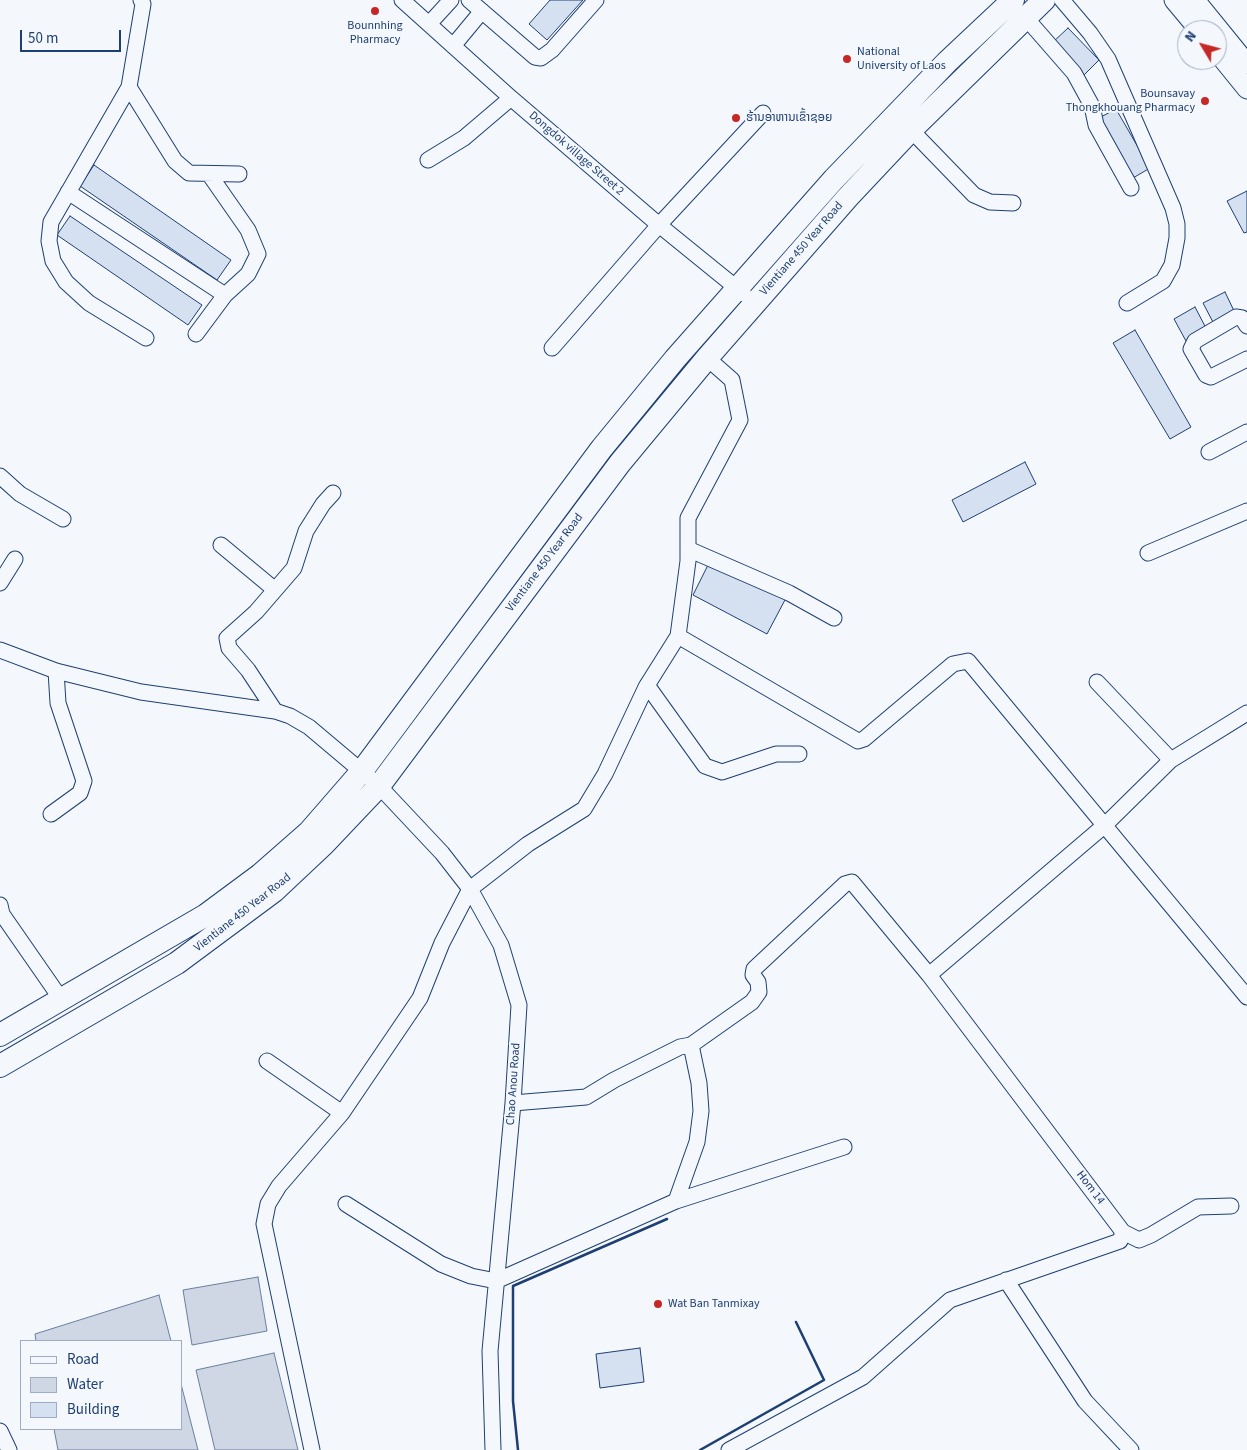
<!DOCTYPE html>
<html>
<head>
<meta charset="utf-8">
<style>
	body { margin:0 }
	#map { position:relative; width:1247px; height:1450px; overflow:hidden; background:#f4f7fb; font-family:"Source Sans 3",sans-serif }
	canvas { display:block }
	.legend { position:absolute; left:20px; top:1340px; width:162px; height:90px; box-sizing:border-box; background:#f4f7fb; border:1px solid #9eadc5; margin:0; padding:6px 9px; list-style:none; font-size:15px; color:#1d3f73 }
	.legend li { display:flex; align-items:center; gap:10px; height:25px }
	.legend b { width:25px; border:1px solid #9eadc5 }
	.north { position:absolute; left:1177px; top:20px; width:50px; height:50px; box-sizing:border-box; background:#f4f7fb; border:1px solid #9eadc5; border-radius:50%; rotate:307deg; font-size:14px; font-weight:700; line-height:20px; text-align:center; color:#1d3f73 }
	.north::after { content:''; display:block; margin:auto; width:18px; height:22px; background:#c62828; clip-path:polygon(50% 0,100% 100%,50% 72%,0 100%) }
	.scale { position:absolute; left:20px; top:30px; width:101px; height:22px; box-sizing:border-box; border:2px solid #1d3f73; border-top:0; padding-left:6px; font-size:15px; line-height:18px; white-space:nowrap; color:#1d3f73; -webkit-text-stroke:4px #f4f7fb; paint-order:stroke }
</style>
</head>
<body>
<div id="map">
<canvas width="1247" height="1450"></canvas>
<ul class="legend">
<li><b style="height:6px;background:#f4f7fb"></b>Road</li>
<li><b style="height:14px;background:#cfd7e4"></b>Water</li>
<li><b style="height:14px;background:#d5e0f0"></b>Building</li>
</ul>
<div class="north">N</div>
<div class="scale">50 m</div>
</div>
<script>
const c = document.querySelector('canvas').getContext('2d');
c.lineJoin = 'round';
function paint(path, color) { c.fillStyle = color; c.fill(path, 'evenodd'); }
const toPath = rows => new Path2D(rows.map(r => 'M' + r).join(''));
function strokePath(path, color, width, dash) { c.strokeStyle = color; c.lineWidth = width; c.lineCap = dash ? 'butt' : 'round'; c.setLineDash(dash || []); c.stroke(path); }
function label(font, color, halo, rows, align = 'center') {
  c.font = font + ' "Source Sans 3","Noto Sans Lao",sans-serif'; c.lineWidth = 4; c.setLineDash([]); c.textBaseline = 'middle'; c.strokeStyle = halo; c.fillStyle = color; for (const [text, x, y, turn = 0] of rows) {
    c.save(); c.translate(x, y); c.rotate((+turn || 0) * Math.PI / 180); c.textAlign = isNaN(turn) ? turn : align; if (halo) c.strokeText(text, 0, 0); c.fillText(text, 0, 0); c.restore();
  }
}
const water = toPath([
	[258,1277,267,1331,192,1345,183,1290,258,1277],
	[159,1295,171,1341,36,1341,35,1334,159,1295],
	[274,1353,298,1450,215,1450,196,1370,274,1353],
	[181,1384,198,1450,58,1450,54,1429,181,1429,181,1384]
]);
paint(water, '#cfd7e4');
strokePath(water, '#687fa3', 1);
const building = toPath([
	[550,0,583,0,547,40,529,24,550,0],
	[1068,28,1099,60,1084,75,1052,43,1068,28],
	[1116,109,1150,168,1133,178,1099,118,1116,109],
	[94,165,231,260,217,280,80,186,94,165],
	[1247,191,1247,232,1244,233,1227,201,1247,191],
	[70,216,202,305,188,325,57,235,70,216],
	[1225,292,1236,315,1215,326,1203,303,1225,292],
	[1195,307,1207,330,1186,341,1174,319,1195,307],
	[1135,330,1191,427,1170,439,1113,343,1135,330],
	[1025,462,1036,484,963,522,952,500,1025,462],
	[711,559,786,598,767,634,693,595,711,559],
	[640,1348,644,1382,600,1388,596,1354,640,1348]
]);
paint(building, '#d5e0f0');
strokePath(building, '#1d3f73', 1);
const minor = toPath([
	[141,0,143,4,129,87,51,222,49,241,53,261,66,282,89,303,146,338],
	[402,0,511,98,659,225,744,294],
	[469,0,535,57,541,58,552,50,596,0],
	[1062,0,1090,33,1108,59,1173,208,1177,224,1177,238,1172,265,1163,281,1127,303],
	[1026,18,1074,73,1092,106,1096,125,1131,188],
	[429,24,451,0],
	[453,46,482,11],
	[129,87,175,161,189,173,239,174],
	[911,130,974,195,990,202,1013,203],
	[428,160,464,138,511,98],
	[209,174,248,230,258,254,248,274,225,295],
	[68,192,225,295,196,334],
	[1247,326,1242,318,1236,317,1195,341,1191,349,1206,375,1211,377,1247,359],
	[552,348,659,225,763,113],
	[1209,452,1247,432],
	[0,476,20,494,63,519],
	[221,545,274,589],
	[688,549,789,593,834,618],
	[1148,553,1247,511],
	[0,583,15,559],
	[678,636,858,741,864,739,953,664,968,661,1247,997],
	[0,650,56,671,141,692,275,711,290,716,309,727,379,786,442,853,470,889,501,945,519,1005,513,1103,490,1351,493,1450],
	[1097,682,1171,760],
	[647,685,705,766,722,772,776,754,799,754],
	[275,711,248,670,229,648,227,638,256,612,294,568,306,531,323,504,333,493],
	[51,814,80,793,84,781,58,703,56,671],
	[0,905,2,914,61,999],
	[929,975,1105,825,1171,760,1247,713],
	[267,1061,342,1113],
	[513,1103,586,1097,614,1080,680,1047,691,1045,752,1002,759,992,758,982,753,975,754,969,845,884,852,882,929,975,1123,1232,1139,1240,1151,1235,1198,1207,1231,1206],
	[676,1201,697,1142,701,1111,699,1083,691,1045],
	[346,1204,441,1264,471,1276,496,1281,676,1201,844,1147],
	[1006,1280,1085,1401,1131,1450],
	[0,1431,9,1450],
	[312,1450,264,1224,268,1204,279,1186,342,1113,420,998,442,943,470,889,528,844,584,809,605,774,646,687,678,636,688,561,688,518,740,420,732,380,707,358],
	[729,1450,863,1377,950,1300,1120,1241,1123,1232]
]);
const major = toPath([
	[1174,0,1199,30],
	[1195,0,1247,64],
	[1217,52,1247,89]
]);
const highway = toPath([
	[0,1035,206,915,260,875,309,832,362,771,602,448,675,359,834,179,947,62,1013,0],
	[0,1066,177,963,274,891,324,844,379,786,620,463,707,358,848,197,911,130,1044,0]
]);
strokePath(minor, '#1d3f73', 17);
strokePath(major, '#1d3f73', 21);
strokePath(highway, '#1d3f73', 24);
strokePath(minor, '#f4f7fb', 15);
strokePath(major, '#f4f7fb', 19);
strokePath(highway, '#f4f7fb', 22);
strokePath(toPath([
	[518,1450,513,1401,513,1286,667,1219],
	[700,1450,824,1380,796,1322]
]), '#1d3f73', 2.5);
for (const [x, y, r, color] of [
	[375,11,5,"#c62828"],
	[847,59,5,"#c62828"],
	[1205,101,5,"#c62828"],
	[736,118,5,"#c62828"],
	[658,1304,5,"#c62828"]
]) { const dot = new Path2D(); dot.arc(x, y, r, 0, 2 * Math.PI); c.fillStyle = color; c.fill(dot); strokePath(dot, '#f4f7fb', 2); }
label('12px', '#1d3f73', '#f4f7fb', [
	["Bounnhing",375,26,"center"],
	["Pharmacy",375,40,"center"],
	["National",857,52],
	["University of Laos",857,66],
	["Bounsavay",1195,94,"right"],
	["Thongkhouang Pharmacy",1195,108,"right"],
	["ຮ້ານອາຫານເຂົ້າຊອຍ",746,118],
	["Wat Ban Tanmixay",668,1304]
], 'left');
label('12px', '#1d3f73', '#f4f7fb', [
	["Dongdok village Street 2",576,154,41],
	["Vientiane 450 Year Road",802,249,-49],
	["Vientiane 450 Year Road",545,563,-53],
	["Vientiane 450 Year Road",243,913,-38],
	["Chao Anou Road",514,1084,-86],
	["Hom 14",1090,1188,53]
]);
</script>
</body>
</html>
